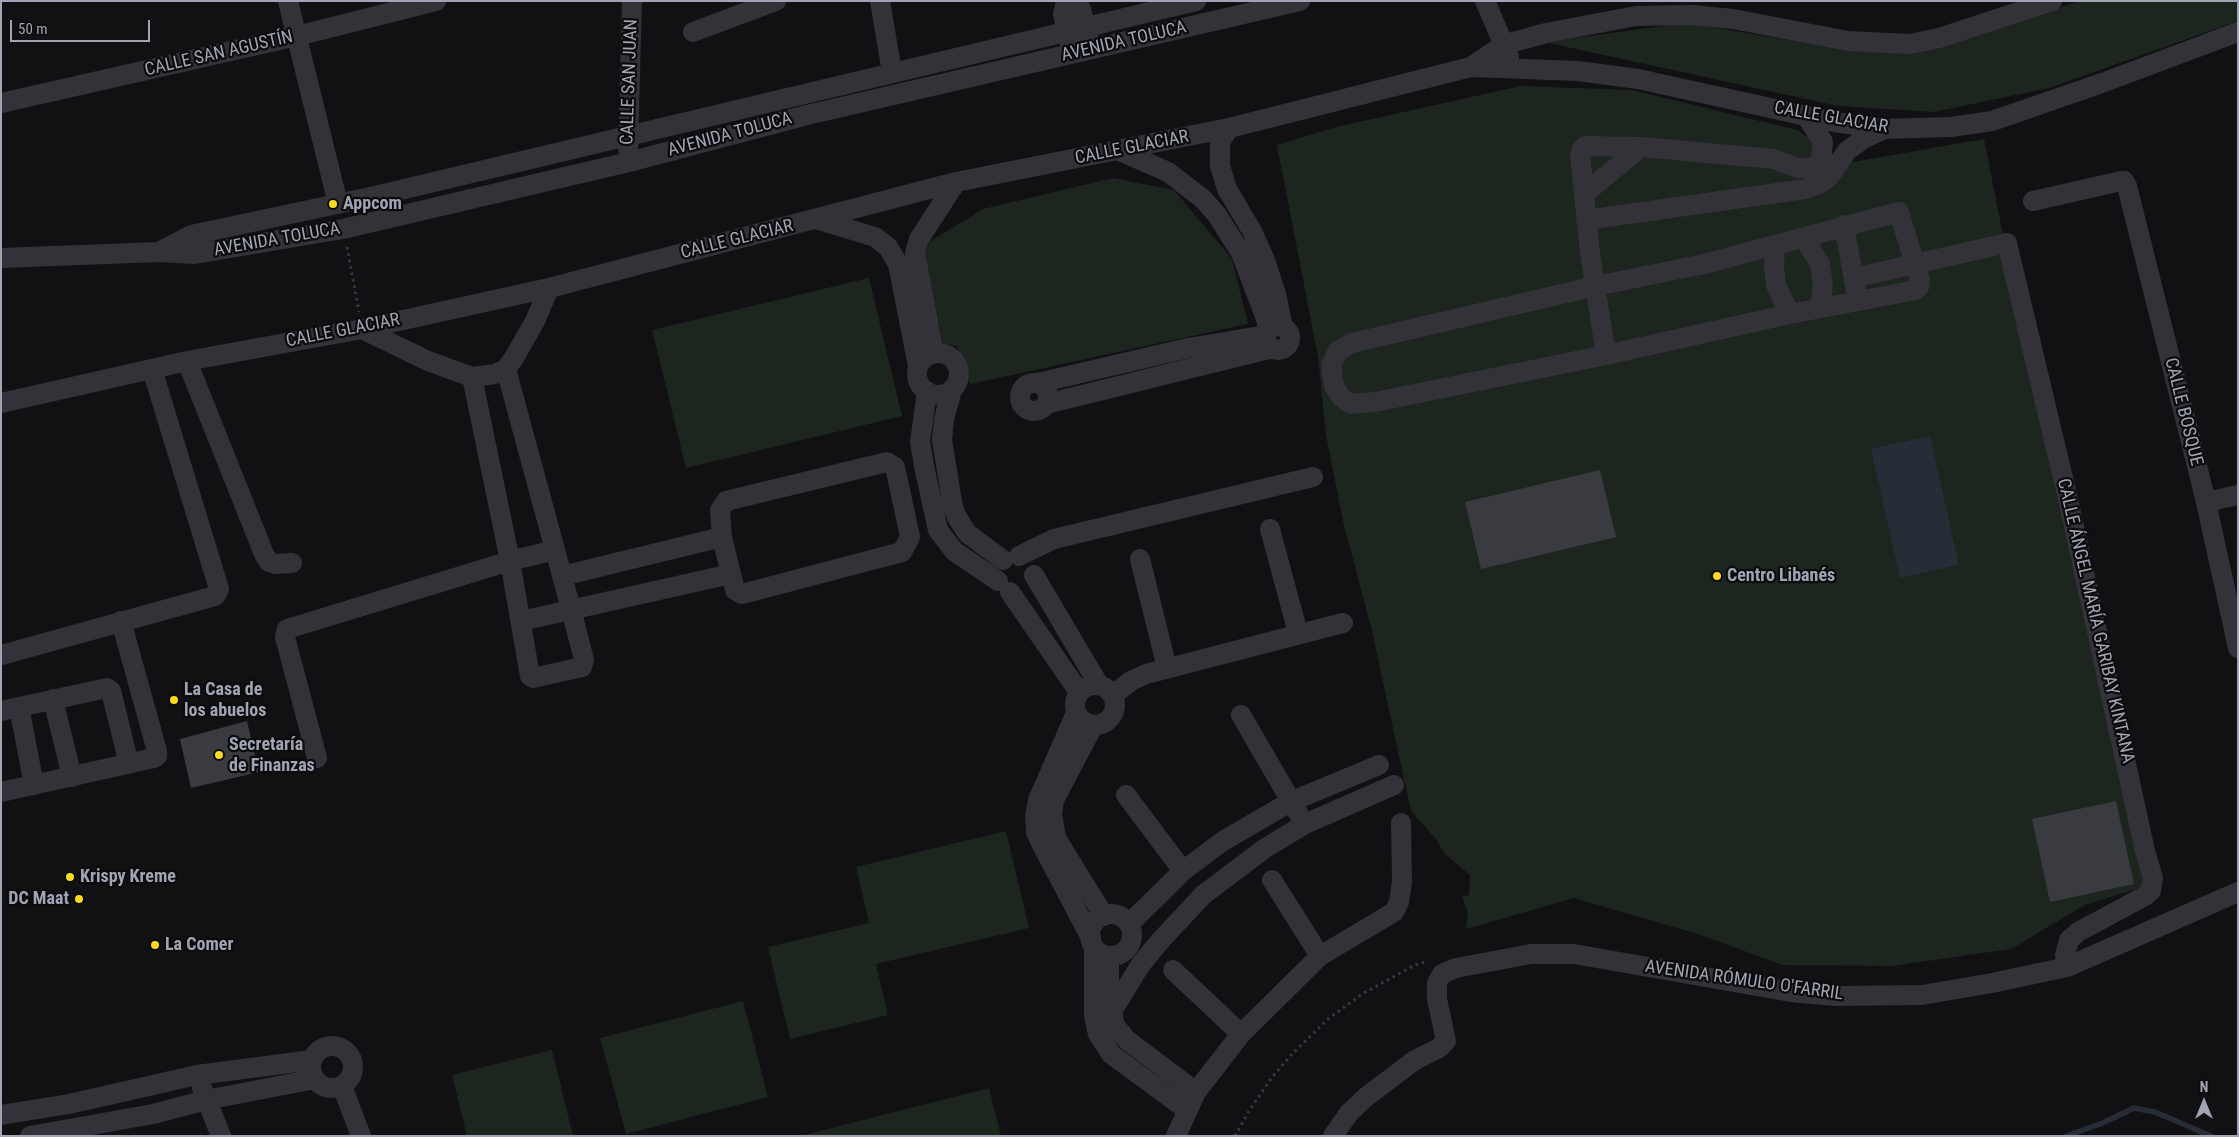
<!DOCTYPE html>
<html>
<head>
<meta charset="utf-8">
<style>
	body { margin:0 }
	#map { position:relative; width:2239px; height:1137px; overflow:hidden; background:#111113; font-family:"Roboto Condensed",sans-serif }
	canvas { display:block }
	.frame { position:absolute; inset:0; border:2px solid #a1a4b4; pointer-events:none }
	.north { position:absolute; left:2179px; top:1077px; width:50px; height:50px; -webkit-text-stroke:4px #0c0c0d; paint-order:stroke; rotate:0deg; font-size:14px; font-weight:700; line-height:20px; text-align:center; color:#a1a4b4 }
	.north::after { content:''; display:block; margin:auto; width:18px; height:22px; background:#a1a4b4; clip-path:polygon(50% 0,100% 100%,50% 72%,0 100%) }
	.scale { position:absolute; left:10px; top:20px; width:140px; height:22px; box-sizing:border-box; border:2px solid #a1a4b4; border-top:0; padding-left:6px; font-size:15px; line-height:18px; white-space:nowrap; color:#a1a4b4; -webkit-text-stroke:4px #0c0c0d; paint-order:stroke }
</style>
</head>
<body>
<div id="map">
<canvas width="2239" height="1137"></canvas>
<div class="frame"></div>
<div class="north">N</div>
<div class="scale">50 m</div>
</div>
<script>
const c = document.querySelector('canvas').getContext('2d');
c.lineJoin = 'round';
function paint(path, color) { c.fillStyle = color; c.fill(path, 'evenodd'); }
const toPath = rows => new Path2D(rows.map(r => 'M' + r).join(''));
function strokePath(path, color, width, dash) { c.strokeStyle = color; c.lineWidth = width; c.lineCap = dash ? 'butt' : 'round'; c.setLineDash(dash || []); c.stroke(path); }
function label(font, color, halo, rows, align = 'center') {
  c.font = font + ' "Roboto Condensed",sans-serif'; c.lineWidth = 4.5; c.setLineDash([]); c.textBaseline = 'middle'; c.strokeStyle = halo; c.fillStyle = color; for (const [text, x, y, turn = 0] of rows) {
    c.save(); c.translate(x, y); c.rotate((+turn || 0) * Math.PI / 180); c.textAlign = isNaN(turn) ? turn : align; if (halo) c.strokeText(text, 0, 0); c.fillText(text, 0, 0); c.restore();
  }
}
paint(toPath([
	[2080,1,2238,1,2238,21,2049,88,1934,112,1838,106,1544,42,1687,23,1813,44,1929,49],
	[1521,86,1632,90,1797,130,1847,163,1984,139,2028,362,2149,885,2085,905,2011,949,1892,966,1782,965,1701,935,1574,898,1466,929,1468,913,1462,897,1469,895,1470,875,1444,853,1436,839,1411,811,1372,631,1343,521,1326,435,1318,357,1277,145,1336,127],
	[1113,178,1174,190,1232,259,1248,324,970,384,957,346,943,343,924,258,929,242,983,209],
	[869,278,902,416,686,468,652,330],
	[1006,831,1029,928,876,964,888,1015,790,1039,768,947,869,923,856,867],
	[743,1001,768,1097,626,1134,600,1038],
	[552,1050,573,1136,467,1136,452,1075],
	[989,1088,1001,1136,800,1136]
]), '#1d251f');
paint(toPath([
	[1930,436,1959,565,1900,578,1871,449]
]), '#272d37');
strokePath(toPath([
	[2066,1136,2100,1124,2134,1108,2155,1112,2211,1136]
]), '#272d37', 5.5);
paint(toPath([
	[1600,470,1616,537,1481,569,1465,502],
	[247,721,259,772,191,788,180,739],
	[2116,801,2134,884,2050,902,2032,819]
]), '#3a3b40');
strokePath(toPath([
	[347,247,359,312],
	[1235,1136,1249,1111,1273,1076,1292,1054,1328,1019,1362,994,1415,965,1428,961]
]), '#38383f', 3, [2.5, 4]);
strokePath(toPath([
	[288,1,338,204],
	[880,1,892,72],
	[1066,1,1063,14,1070,44],
	[1074,1,1081,9,1089,40],
	[1485,1,1509,57],
	[693,32,776,1],
	[1471,67,1503,45,1546,33,1636,16,1692,15,1733,19,1848,41,1910,44,1939,38,2052,1],
	[1,103,297,36,436,1],
	[1229,128,1220,142,1220,166,1227,189,1252,231,1265,260,1276,294,1283,327],
	[628,149,632,1],
	[1120,151,1168,172,1203,199,1217,215,1241,253,1265,316,1269,330],
	[1584,194,1641,147],
	[2033,201,2121,181,2124,181,2127,186,2206,502,2238,648],
	[1899,212,1920,281,1919,287,1916,290,1790,314,1606,355,1375,402,1351,404,1341,397,1334,386,1331,365,1338,351,1352,343,1596,286,1704,264,1899,212],
	[819,220,875,237,888,247,898,264,918,366],
	[1586,220,1805,189,1819,184,1829,177,1847,151,1863,139,1885,129],
	[1844,225,1856,291],
	[1804,238,1820,264,1823,286,1820,308],
	[1775,246,1774,268,1776,285,1790,314],
	[159,252,191,235,375,196,1196,1],
	[1,258,159,252,195,254,343,229,629,162,807,115,1300,1],
	[1854,278,2007,243,2068,499,2145,851,2153,878,2151,891,2145,896,2078,932,2069,940,2065,955,2067,967],
	'1266 338a12 12 0 1 1 24 0a12 12 0 1 1-24 0Z',
	[362,329,428,361,472,377,495,374,506,369,514,358,535,321,549,288],
	[934,353,915,253,919,239,956,182],
	'917 374a21 21 0 1 1 42 0a21 21 0 1 1-42 0Z',
	[1606,355,1590,253,1580,154,1582,149,1585,146,1641,147,1774,159,1798,168,1811,168,1818,165,1821,158,1823,142,1807,117],
	[187,361,264,554,269,562,275,564,292,563],
	[472,377,510,561,530,676,533,678,582,667,584,660,571,609,506,369],
	[1038,383,1188,348,1266,335],
	'1020 397a14 14 0 1 1 28 0a14 14 0 1 1-28 0Z',
	[952,390,944,419,942,440,953,507,957,517,967,533,1003,560],
	[927,391,920,442,925,471,938,530,954,551,998,581],
	[1,403,187,361,362,329,549,288,956,182,1229,128,1471,67,1578,71,1638,79,1834,122,1885,129,1915,128,1951,127,1992,121,2102,83,2238,32],
	[1046,404,1273,348],
	[2206,502,2238,495],
	[1270,529,1298,633],
	[722,537,731,574],
	[1019,556,1054,539,1313,477],
	[1140,559,1167,668],
	[1034,575,1099,685],
	[1010,592,1079,692],
	[521,621,731,574,735,590,742,594,902,552,910,537,895,467,887,462,726,501,720,510,722,537,562,576],
	[1,655,215,596,218,592,219,589,152,369],
	'1075 705a20 20 0 1 1 40 0a20 20 0 1 1-40 0Z',
	[1113,695,1131,681,1146,674,1343,623],
	[53,699,72,777],
	[19,707,34,785],
	[1,711,107,688,111,691,129,764],
	[1076,713,1038,800,1035,816,1036,832,1042,845,1091,938],
	[1241,715,1298,813],
	[1093,726,1054,800,1052,814,1056,838,1104,916],
	[317,758,285,637,287,629,510,561,555,550],
	[1,792,154,758,157,756,157,751,121,621],
	[1126,795,1183,871],
	[1272,880,1320,956],
	'1090 935a21 21 0 1 1 42 0a21 21 0 1 1-42 0Z',
	[1129,924,1183,871,1223,841,1290,802,1379,765],
	[1094,947,1094,1016,1098,1034,1111,1054,1187,1110],
	[1109,956,1109,999,1115,1026,1127,1040,1196,1092],
	[1173,970,1241,1034],
	[1111,1013,1141,964,1161,940,1203,895,1264,849,1305,824,1394,785],
	'311 1067a21 21 0 1 1 42 0a21 21 0 1 1-42 0Z',
	[342,1086,361,1136],
	[202,1088,221,1136],
	[1,1115,69,1104,197,1075,312,1060],
	[30,1136,153,1114,206,1100,315,1079],
	[1176,1136,1196,1092,1241,1034,1320,956,1394,912,1399,902,1402,882,1401,823],
	[1333,1136,1349,1113,1366,1097,1415,1060,1439,1048,1446,1041,1437,999,1437,983,1442,974,1456,968,1531,954,1574,954,1791,992,1835,996,1922,995,1992,983,2067,967,2238,892]
]), '#323238', 20);
for (const [x, y, r, color] of [
	[333,204,5,"#fbda21"],
	[1717,576,5,"#fbda21"],
	[174,700,5,"#fbda21"],
	[219,755,5,"#fbda21"],
	[70,877,5,"#fbda21"],
	[79,899,5,"#fbda21"],
	[155,945,5,"#fbda21"]
]) { const dot = new Path2D(); dot.arc(x, y, r, 0, 2 * Math.PI); c.fillStyle = color; c.fill(dot); strokePath(dot, '#0c0c0d', 2); }
label('18px', '#a1a4b4', '#0c0c0d', [
	["AVENIDA TOLUCA",1124,42,-13],
	["CALLE SAN AGUSTÍN",219,54,-13],
	["CALLE SAN JUAN",630,82,-88],
	["CALLE GLACIAR",1831,118,10],
	["AVENIDA TOLUCA",730,135,-15],
	["CALLE GLACIAR",1132,148,-11],
	["AVENIDA TOLUCA",277,240,-10],
	["CALLE GLACIAR",737,240,-14],
	["CALLE GLACIAR",343,331,-11],
	["CALLE BOSQUE",2183,412,76],
	["CALLE ÁNGEL MARÍA GARIBAY KINTANA",2095,621,77],
	["AVENIDA RÓMULO O'FARRIL",1744,981,8]
]);
label('bold 18px', '#a1a4b4', '#0c0c0d', [
	["Appcom",343,204],
	["Centro Libanés",1727,576],
	["La Casa de",184,690],
	["los abuelos",184,711],
	["Secretaría",229,745],
	["de Finanzas",229,766],
	["Krispy Kreme",80,877],
	["DC Maat",69,899,"right"],
	["La Comer",165,945]
], 'left');
</script>
</body>
</html>
